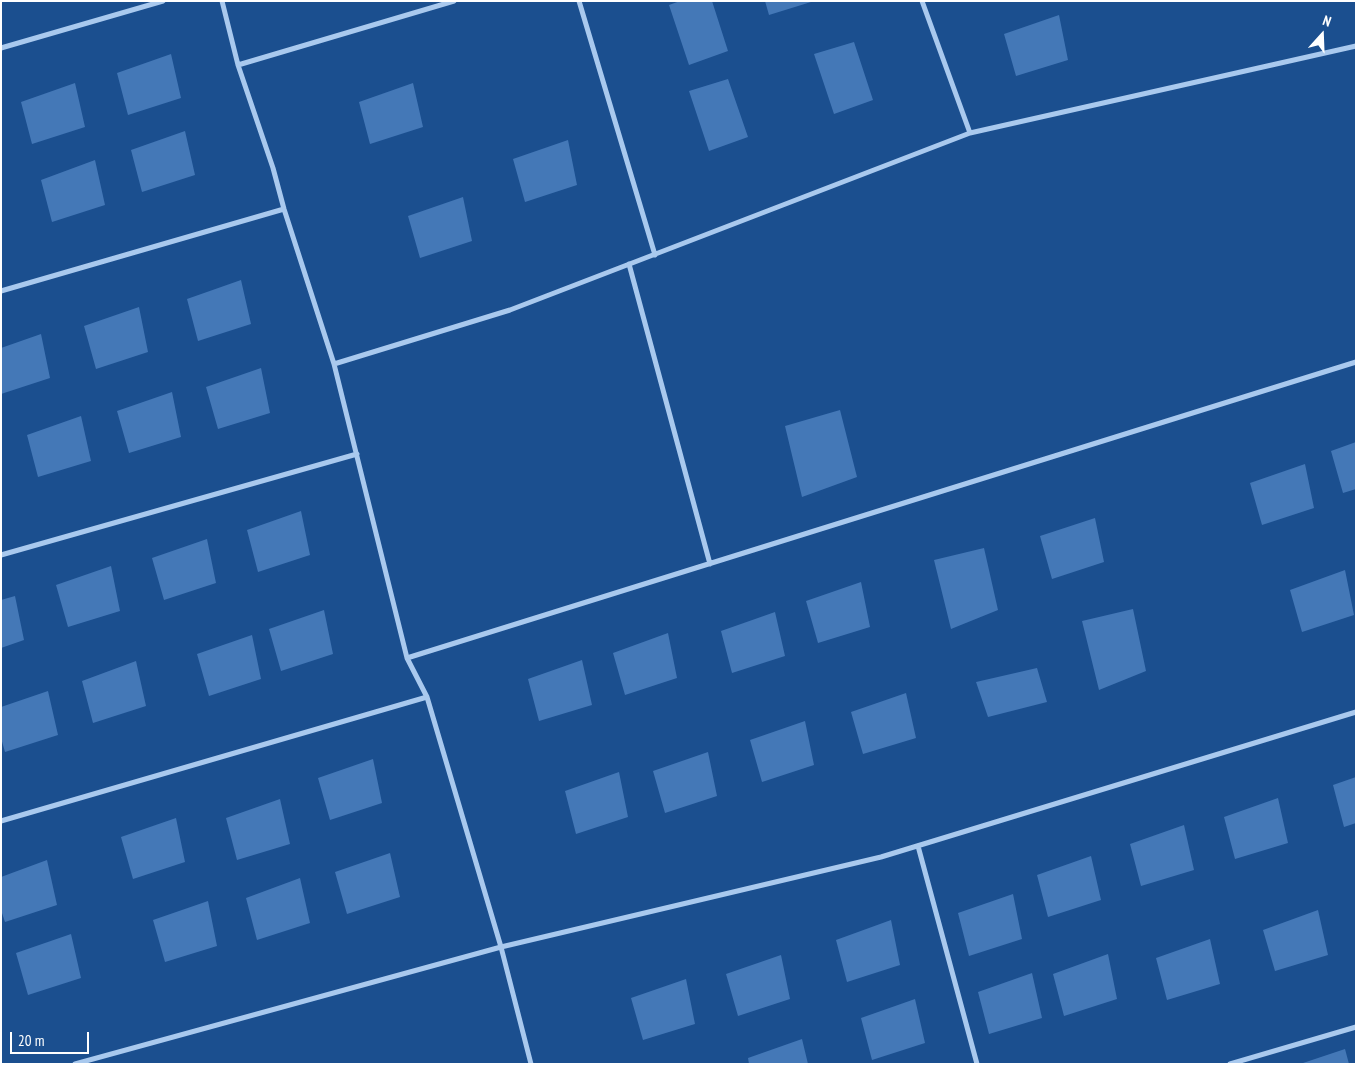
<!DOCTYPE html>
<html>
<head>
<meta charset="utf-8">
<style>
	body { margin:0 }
	#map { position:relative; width:1357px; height:1065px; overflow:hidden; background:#1b4f8f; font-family:"PT Sans Narrow",sans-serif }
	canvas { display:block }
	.frame { position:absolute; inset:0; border:2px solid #fff; pointer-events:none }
	.north { position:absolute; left:1297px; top:10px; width:50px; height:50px; -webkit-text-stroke:4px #1b4f8f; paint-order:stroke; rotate:20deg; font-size:14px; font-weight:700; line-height:20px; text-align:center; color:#fff }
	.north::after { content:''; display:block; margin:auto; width:18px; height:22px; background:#fff; clip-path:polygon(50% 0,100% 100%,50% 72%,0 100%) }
	.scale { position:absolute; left:10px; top:1032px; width:79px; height:22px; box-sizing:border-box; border:2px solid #fff; border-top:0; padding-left:6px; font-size:15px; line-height:18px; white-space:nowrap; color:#fff; -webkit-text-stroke:4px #1b4f8f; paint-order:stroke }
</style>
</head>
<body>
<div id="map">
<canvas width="1357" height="1065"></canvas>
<div class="frame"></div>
<div class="north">N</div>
<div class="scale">20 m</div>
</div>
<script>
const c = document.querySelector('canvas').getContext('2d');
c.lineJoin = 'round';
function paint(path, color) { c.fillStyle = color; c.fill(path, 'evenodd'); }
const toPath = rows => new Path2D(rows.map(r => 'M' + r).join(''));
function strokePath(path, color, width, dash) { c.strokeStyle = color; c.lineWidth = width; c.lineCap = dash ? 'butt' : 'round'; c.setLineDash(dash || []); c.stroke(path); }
paint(toPath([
	[680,1,712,1,728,51,689,65,669,5],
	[765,1,811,1,811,2,769,15],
	[1059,15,1068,60,1016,76,1004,34],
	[854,42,873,100,834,114,814,54],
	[171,54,181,98,128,115,117,73],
	[728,79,748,137,709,151,689,91],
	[75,83,85,127,32,144,21,102],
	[413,83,423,127,370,144,359,102],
	[185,131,195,175,142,192,131,150],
	[568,140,577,185,525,202,513,159],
	[95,160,105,205,52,222,41,180],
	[463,197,472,241,420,258,408,216],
	[241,280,251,324,198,341,187,299],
	[139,307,148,352,96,369,84,326],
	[41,334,50,378,1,394,1,348],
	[261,368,270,413,218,429,206,387],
	[172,392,181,437,129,453,117,411],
	[840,410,857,477,802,497,785,426],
	[81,416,91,461,38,477,27,435],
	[1356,442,1356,489,1343,493,1331,451],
	[1305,464,1314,508,1262,525,1250,483],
	[301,511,310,555,258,572,247,530],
	[1095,518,1104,562,1052,579,1040,536],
	[207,539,216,583,164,600,152,558],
	[984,548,998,610,951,629,934,560],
	[111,566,120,611,68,627,56,585],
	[1345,570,1354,615,1302,632,1290,590],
	[861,582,870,627,818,643,806,601],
	[15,596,24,640,1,648,1,600],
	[1133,609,1146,671,1099,690,1082,621],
	[324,610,333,654,281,671,269,629],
	[775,612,785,656,732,673,721,631],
	[668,633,677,678,625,695,613,653],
	[252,635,261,679,209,696,197,654],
	[582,660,592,705,539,721,528,679],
	[136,661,146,706,93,723,82,681],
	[1037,668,1047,702,988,717,976,682],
	[48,691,58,735,5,752,1,738,1,707],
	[906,693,916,738,863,754,851,712],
	[805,721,814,765,762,782,750,740],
	[708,752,717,796,665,813,653,771],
	[373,759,382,803,330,820,318,778],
	[619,772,628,817,576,834,565,791],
	[1356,777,1356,823,1344,827,1333,785],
	[1278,798,1288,843,1235,859,1224,817],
	[280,799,290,844,237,860,226,818],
	[176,818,185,862,133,879,121,837],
	[1184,825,1194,870,1141,886,1130,844],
	[390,853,400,897,347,914,335,872],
	[1091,856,1101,900,1048,917,1037,875],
	[47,860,57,905,5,922,1,910,1,877],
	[300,878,310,923,257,940,246,898],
	[1013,894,1022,939,969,956,958,913],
	[208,901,217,946,165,962,153,920],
	[1318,910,1328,955,1275,971,1263,930],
	[891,920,900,965,847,982,836,940],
	[71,934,81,978,28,995,16,953],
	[1210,939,1220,984,1167,1000,1156,958],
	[1108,954,1117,999,1064,1016,1053,974],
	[781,955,790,999,738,1016,726,974],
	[1032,973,1042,1018,989,1034,978,992],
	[686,979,695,1024,643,1040,631,998],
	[915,999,925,1043,872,1060,861,1018],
	[802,1039,808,1064,749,1064,748,1058],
	[1345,1049,1349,1064,1303,1064,1303,1063]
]), '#4478b7');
strokePath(toPath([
	[222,1,238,65,273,168,284,209,334,364,407,658,427,697,501,947,531,1064],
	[579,1,655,255],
	[922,1,970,133,1356,46],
	[1,48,163,1],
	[238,65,454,1],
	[629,264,710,564],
	[1,291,284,209],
	[334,364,510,310,970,133],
	[1,555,357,454],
	[407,658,1356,362],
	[1,821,427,697],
	[918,846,977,1064],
	[75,1064,501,947,881,857,1356,712],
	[1230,1064,1356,1027]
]), '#a9c9ee', 5);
</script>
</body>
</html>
